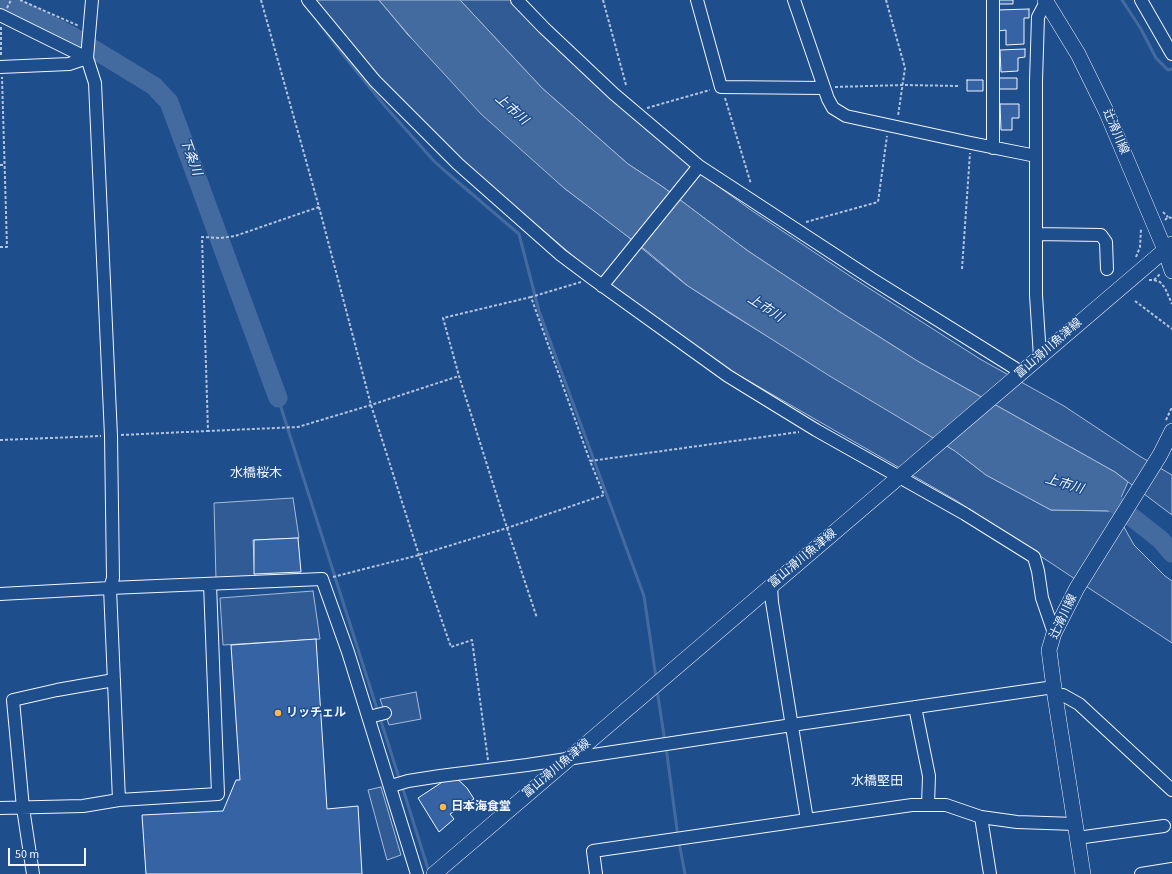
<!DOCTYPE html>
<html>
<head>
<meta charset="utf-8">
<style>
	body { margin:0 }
	#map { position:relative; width:1172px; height:874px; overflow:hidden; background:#1f4e8c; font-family:"Source Sans 3",sans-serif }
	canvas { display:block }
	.scale { position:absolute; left:8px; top:848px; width:78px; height:18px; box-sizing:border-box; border:2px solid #f2f6ff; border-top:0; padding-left:5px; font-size:12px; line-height:14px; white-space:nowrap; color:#f2f6ff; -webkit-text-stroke:3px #1f4e8c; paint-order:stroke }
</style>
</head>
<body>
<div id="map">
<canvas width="1172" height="874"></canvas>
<div class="scale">50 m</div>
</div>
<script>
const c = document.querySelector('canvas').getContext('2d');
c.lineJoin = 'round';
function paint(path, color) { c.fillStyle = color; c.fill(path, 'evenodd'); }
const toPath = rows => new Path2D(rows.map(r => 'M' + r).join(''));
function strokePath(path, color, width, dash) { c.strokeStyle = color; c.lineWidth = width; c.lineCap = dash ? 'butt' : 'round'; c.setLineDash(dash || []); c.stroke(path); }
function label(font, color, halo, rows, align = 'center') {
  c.font = font + ' "Source Sans 3","Noto Sans JP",sans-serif'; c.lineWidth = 3; c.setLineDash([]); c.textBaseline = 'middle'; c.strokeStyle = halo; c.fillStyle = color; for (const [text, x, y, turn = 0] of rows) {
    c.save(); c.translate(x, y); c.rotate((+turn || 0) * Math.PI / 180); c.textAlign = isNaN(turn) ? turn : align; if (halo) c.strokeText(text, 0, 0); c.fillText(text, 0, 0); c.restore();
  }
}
const built = toPath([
	[316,0,379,0,408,35,564,188,616,227,685,284,731,314,955,451,986,475,1051,510,1115,511,1134,545,1165,576,1172,581,1172,643,957,501,735,373,593,273,453,153,387,88,316,0],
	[460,0,510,0,586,74,690,166,751,210,853,278,980,359,1064,406,1141,457,1172,475,1172,515,1115,472,919,362,840,312,748,251,663,187,628,164,542,88,460,0],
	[293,498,299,538,253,540,255,579,216,580,214,503,293,498],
	[313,591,320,639,223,645,220,598,313,591],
	[416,692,421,719,389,725,380,699,416,692],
	[381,787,401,855,387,860,368,790,381,787]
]);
paint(built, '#305b95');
strokePath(built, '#a8bbd7', 1);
const water = toPath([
	[379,0,460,0,542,88,628,164,663,187,748,251,840,312,919,362,1115,472,1128,482,1115,511,1051,510,986,475,955,451,828,375,688,286,648,252,564,188,481,114,413,40,379,0]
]);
paint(water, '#446ba0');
strokePath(water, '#a8bbd7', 1);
strokePath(toPath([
	[1122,0,1141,29,1156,58,1168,70,1172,69],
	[319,23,341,52,384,105,434,161,445,171,519,234,539,311,644,596,656,678],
	[278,398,378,712],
	[657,690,665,742],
	[380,718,400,781],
	[666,747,678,837],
	[402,786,429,872],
	[679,842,685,874]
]), '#446ba0', 3);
strokePath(toPath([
	[0,1,39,19,72,36,154,86,169,102,278,398],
	[1095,493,1105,496,1161,540,1172,553]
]), '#446ba0', 19);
const building = toPath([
	[998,0,1013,0,1013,4,998,4,998,0],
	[1029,9,1029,18,1024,18,1024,44,1006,45,1006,30,998,31,998,10,1029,9],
	[1025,49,1025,57,1018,58,1018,71,1001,72,1000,50,1025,49],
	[997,78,1017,78,1017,89,997,89,997,78],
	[967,80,983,80,983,91,967,91,967,80],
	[1000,104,1019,104,1019,118,1012,118,1012,130,1001,130,1000,104],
	[298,538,301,572,254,574,254,540,298,538],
	[316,639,327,809,358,806,362,874,146,874,142,815,223,811,236,780,240,780,231,645,316,639],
	[453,775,467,788,474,799,450,814,454,819,439,832,418,798,453,775]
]);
paint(building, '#3563a3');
strokePath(building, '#f2f6ff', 1);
const minor = toPath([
	[92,0,87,58,95,83,111,436,113,578,110,588,119,800],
	[308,0,375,81,458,164,561,255,593,279,728,376,816,430,965,514,1034,557,1038,571,1042,598,1054,633],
	[517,0,544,28,614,94,699,166,872,279,1021,372],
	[697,0,721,87,824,88],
	[794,0,828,99,833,108,846,116,971,143,1036,156],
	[993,0,993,148],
	[1141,0,1172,54],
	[0,15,87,58],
	[0,67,69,64,87,58],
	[1036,234,1101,235,1106,242,1107,269],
	[602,286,699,166],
	[1040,357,1036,295,1036,81,1038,17,1046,2],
	[771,586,772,602,807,820,912,805,946,805,981,817,1017,822,1075,824],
	[0,594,110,588,322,579,348,652,417,874],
	[1055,696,1063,695,1079,704,1172,790],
	[915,707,929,776,928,805],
	[369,717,385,713],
	[391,786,408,781,440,776,527,765,792,725,1054,687],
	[0,808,83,806,119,800,218,794,210,584],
	[981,817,990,874],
	[1077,838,1164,826],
	[33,874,23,808,13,700,57,690,114,680],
	[596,874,593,851,807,820],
	[1141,874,1172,869]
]);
const major = toPath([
	[1045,0,1078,54,1107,113,1165,250,1172,271],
	[434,874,1172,244],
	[1083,874,1055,696,1049,650,1054,633,1077,588,1160,455,1172,431]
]);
strokePath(minor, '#f2f6ff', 14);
strokePath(major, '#f2f6ff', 16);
strokePath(toPath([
	[20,0,79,26],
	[261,0,319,207,371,405,419,555,451,647,472,640,488,760],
	[603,0,626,85],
	[886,0,905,68,898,116],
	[7,8,11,0],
	[1,27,1,56],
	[835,87,903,85,960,86],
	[725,98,751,184],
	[647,108,710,90],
	[0,165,4,165],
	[319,207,235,236,221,238,202,237,208,431,298,427,371,405,459,376],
	[1163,212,1168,217],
	[1165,220,1168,217,1172,218],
	[806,222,878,202,887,136],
	[0,247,7,247,2,77],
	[1136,257,1140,247,1141,229],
	[962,269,970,153],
	[1149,280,1154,280,1160,274],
	[1154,280,1160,282,1165,288,1172,304],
	[581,282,531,297,590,461],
	[531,297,443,318,459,376,507,528,537,618],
	[1135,301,1172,329],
	[1166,420,1172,407],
	[121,435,208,431],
	[0,440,101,436],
	[333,577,419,555,507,528,604,495,590,461,799,432]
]), '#b3c4dc', 2, [3, 2]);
strokePath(minor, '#1f4e8c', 12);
strokePath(major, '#1f4e8c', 15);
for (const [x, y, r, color] of [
	[278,713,4,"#ffb74d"],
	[443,807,4,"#ffb74d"]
]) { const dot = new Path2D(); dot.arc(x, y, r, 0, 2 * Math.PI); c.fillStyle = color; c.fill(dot); strokePath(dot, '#1f4e8c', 1.5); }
label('12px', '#f2f6ff', '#1f4e8c', [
	["辻滑川線",1115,132,67],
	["富山滑川魚津線",1049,349,-41],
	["富山滑川魚津線",803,559,-40],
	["辻滑川線",1064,617,-65],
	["富山滑川魚津線",557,769,-40]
]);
label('bold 12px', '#f2f6ff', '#1f4e8c', [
	["リッチェル",286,713],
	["日本海食堂",451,807]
], 'left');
label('italic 13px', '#f2f6ff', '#1f4e8c', [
	["上市川",511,110,41],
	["下条川",190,157,70],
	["上市川",765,309,33],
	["上市川",1064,485,17]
]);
label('13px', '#f2f6ff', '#1f4e8c', [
	["水橋桜木",256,474],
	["水橋堅田",877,782]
]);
</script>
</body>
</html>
